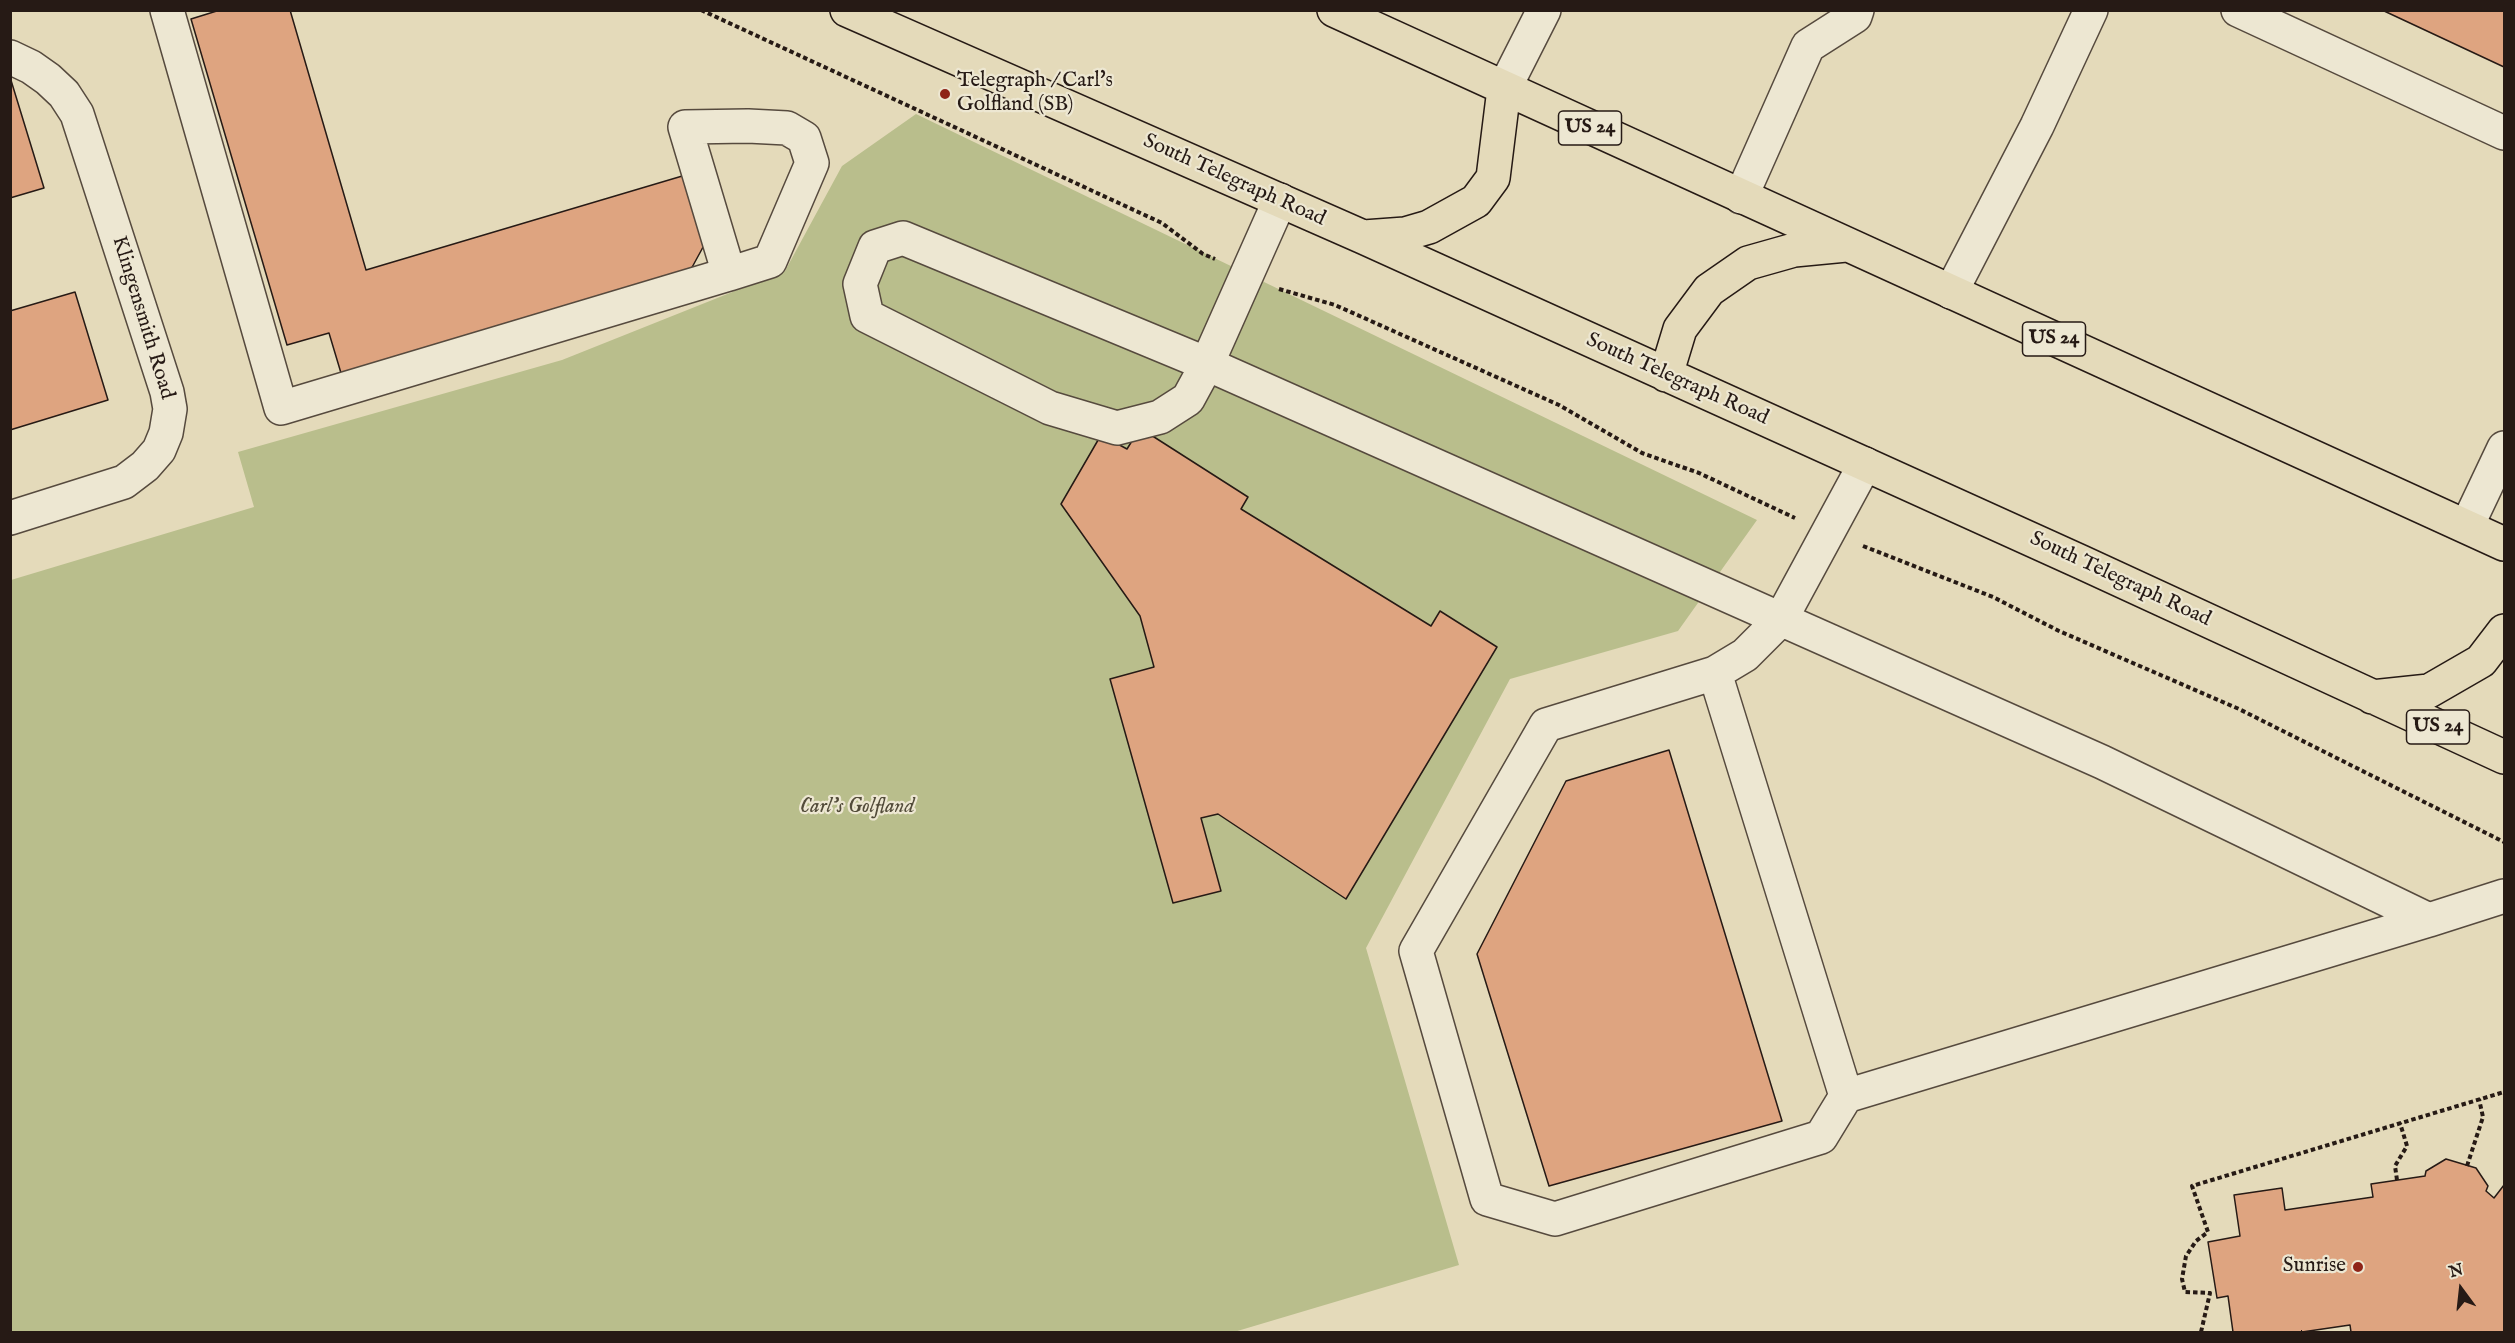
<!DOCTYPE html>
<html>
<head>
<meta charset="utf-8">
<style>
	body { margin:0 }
	#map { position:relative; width:2515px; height:1343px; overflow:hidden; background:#e4daba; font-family:"IM FELL English",serif }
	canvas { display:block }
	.frame { position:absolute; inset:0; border:12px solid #261a15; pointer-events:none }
	.north { position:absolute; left:2431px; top:1259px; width:60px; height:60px; -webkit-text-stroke:4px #ede7d2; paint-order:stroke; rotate:345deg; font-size:16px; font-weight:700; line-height:24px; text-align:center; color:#261a15 }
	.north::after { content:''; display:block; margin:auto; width:21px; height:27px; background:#261a15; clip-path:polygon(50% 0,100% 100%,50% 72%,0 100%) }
</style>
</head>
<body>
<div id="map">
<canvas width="2515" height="1343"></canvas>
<div class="frame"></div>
<div class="north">N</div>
</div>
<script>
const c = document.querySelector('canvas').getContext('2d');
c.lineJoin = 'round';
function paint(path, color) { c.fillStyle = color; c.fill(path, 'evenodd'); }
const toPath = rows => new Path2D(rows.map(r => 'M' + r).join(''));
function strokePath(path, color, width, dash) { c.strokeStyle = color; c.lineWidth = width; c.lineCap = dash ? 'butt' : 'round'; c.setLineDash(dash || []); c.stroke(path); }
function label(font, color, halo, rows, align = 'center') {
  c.font = font + ' "IM FELL English",serif'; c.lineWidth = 4.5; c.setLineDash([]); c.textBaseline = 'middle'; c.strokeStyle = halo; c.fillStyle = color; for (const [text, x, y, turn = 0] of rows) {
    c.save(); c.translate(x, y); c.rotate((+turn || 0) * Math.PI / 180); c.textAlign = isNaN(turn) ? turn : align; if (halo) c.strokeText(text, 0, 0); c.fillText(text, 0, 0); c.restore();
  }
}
paint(toPath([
	[916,114,1757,520,1678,631,1510,679,1366,948,1459,1265,1234,1332,11,1332,11,580,254,507,238,452,562,360,785,271,842,166]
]), '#b9be8c');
const building = toPath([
	[220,10,290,10,366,270,689,174,708,238,690,271,341,373,329,333,287,345,191,19,220,10],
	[2382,10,2504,10,2504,67,2382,10],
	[10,77,44,188,10,198,10,77],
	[75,292,108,400,10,430,10,311,75,292],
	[1140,428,1248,497,1241,509,1431,626,1440,611,1497,647,1346,899,1218,814,1201,818,1221,891,1173,903,1110,679,1154,667,1140,616,1061,504,1101,435,1127,449,1140,428],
	[1669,750,1782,1121,1549,1186,1477,954,1566,781,1669,750],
	[2446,1159,2476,1168,2488,1186,2486,1191,2494,1198,2504,1185,2504,1332,2351,1332,2350,1325,2302,1332,2233,1332,2228,1296,2217,1298,2208,1242,2240,1236,2234,1195,2282,1188,2285,1210,2373,1197,2371,1184,2425,1176,2426,1171,2446,1159]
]);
paint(building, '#dea480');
strokePath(building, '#261a15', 1.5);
const minor = toPath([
	[167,10,281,408,729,274],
	[2238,10,2504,133],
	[10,57,31,67,48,79,64,94,77,114,167,392,170,409,166,433,159,450,145,466,124,482,10,518],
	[1504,89,1544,10],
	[748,126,787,128,804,138,812,163,770,261,729,274,685,127,748,126],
	[1741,197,1808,46,1855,16,1857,10],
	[1280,200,1207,364,1188,399,1160,417,1117,428,1050,408,867,316,860,284,875,247,903,238,1207,364,2102,762,2429,920,2504,896],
	[1951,292,2037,126,2091,10],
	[1865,464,1781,619,1745,655,1715,673,1846,1096,2429,920],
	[2467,526,2504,448],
	[1715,673,1546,725,1416,951,1487,1199,1555,1219,1821,1137,1846,1096]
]);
const highway = toPath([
	[847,10,1363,237,2081,562,2504,757],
	[1334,10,2504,544],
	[1364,237,1405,234,1429,227,1476,201,1493,178,1504,89],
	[1666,375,1680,329,1709,290,1748,263,1794,250,1846,245],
	[2372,697,2429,691,2481,661,2504,631]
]);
strokePath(minor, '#564a3e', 36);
strokePath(highway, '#261a15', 36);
strokePath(toPath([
	[701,10,1162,223,1203,254,1215,259],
	[1279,289,1335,305,1559,405,1642,453,1699,473,1795,518],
	[1863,546,1993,597,2059,631,2239,709,2504,842],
	[2467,1166,2483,1117,2479,1099],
	[2397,1180,2395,1166,2407,1146,2400,1123],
	[2201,1332,2210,1293,2185,1292,2182,1279,2186,1256,2196,1241,2208,1232,2192,1186,2504,1092],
	[2301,1332,2302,1332]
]), '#261a15', 4, [4.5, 3]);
strokePath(minor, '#ede7d2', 33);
strokePath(highway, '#e4daba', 33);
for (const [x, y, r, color] of [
	[945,94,6,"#8f2418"],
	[2358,1267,6,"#8f2418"]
]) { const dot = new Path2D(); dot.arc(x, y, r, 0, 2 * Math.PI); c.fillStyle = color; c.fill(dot); strokePath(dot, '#ede7d2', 2); }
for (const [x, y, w] of [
	[1590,128,63],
	[2054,339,63],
	[2438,727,63]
]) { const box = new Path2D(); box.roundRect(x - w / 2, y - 17, w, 34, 4.5); c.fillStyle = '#ede7d2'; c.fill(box); strokePath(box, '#261a15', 1.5); }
label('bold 20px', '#261a15', null, [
	["US 24",1590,128],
	["US 24",2054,339],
	["US 24",2438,727]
]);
label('21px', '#261a15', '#ede7d2', [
	["Telegraph / Carl's",957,82],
	["Golfland (SB)",957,106],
	["Sunrise",2346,1267,"right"]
], 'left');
label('21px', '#261a15', '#ede7d2', [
	["South Telegraph Road",1234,181,24],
	["Klingensmith Road",142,318,73],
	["South Telegraph Road",1677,380,24],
	["South Telegraph Road",2120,580,25]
]);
label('italic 21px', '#524b39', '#ede7d2', [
	["Carl's Golfland",857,808]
]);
</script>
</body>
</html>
